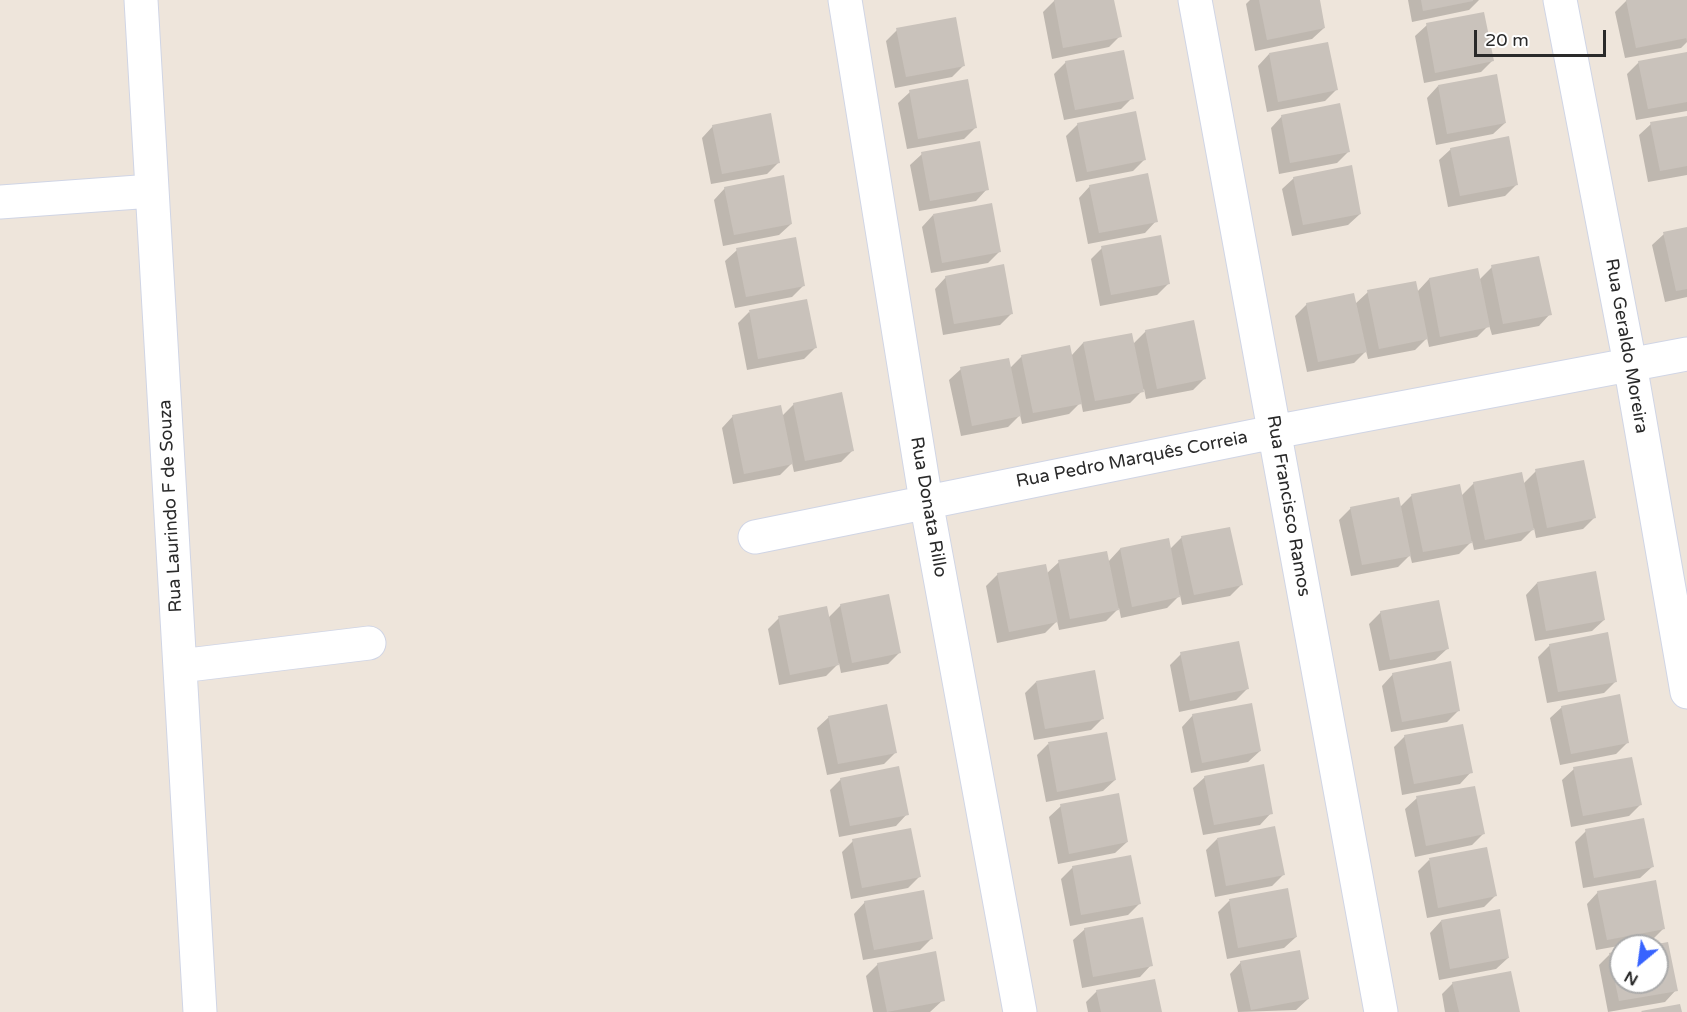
<!DOCTYPE html>
<html>
<head>
<meta charset="utf-8">
<style>
	body { margin:0 }
	#map { position:relative; width:1687px; height:1012px; overflow:hidden; background:#eee5db; font-family:"Varela Round",sans-serif }
	canvas { display:block }
	.north { position:absolute; left:1609px; top:934px; width:60px; height:60px; box-sizing:border-box; background:#fff; border:2px solid #aaa; border-radius:50%; rotate:209deg; font-size:16px; font-weight:700; line-height:24px; text-align:center; color:#2a2a2a }
	.north::after { content:''; display:block; margin:auto; width:21px; height:27px; background:#3763ff; clip-path:polygon(50% 0,100% 100%,50% 72%,0 100%) }
	.scale { position:absolute; left:1474px; top:30px; width:132px; height:27px; box-sizing:border-box; border:3px solid #2a2a2a; border-top:0; padding-left:8px; font-size:18px; line-height:21px; white-space:nowrap; color:#2a2a2a; -webkit-text-stroke:4px #fff; paint-order:stroke }
</style>
</head>
<body>
<div id="map">
<canvas width="1687" height="1012"></canvas>
<div class="north">N</div>
<div class="scale">20 m</div>
</div>
<script>
const c = document.querySelector('canvas').getContext('2d');
c.lineJoin = 'round';
function paint(path, color) { c.fillStyle = color; c.fill(path, 'evenodd'); }
const toPath = rows => new Path2D(rows.map(r => 'M' + r).join(''));
function strokePath(path, color, width, dash) { c.strokeStyle = color; c.lineWidth = width; c.lineCap = dash ? 'butt' : 'round'; c.setLineDash(dash || []); c.stroke(path); }
function label(font, color, halo, rows, align = 'center') {
  c.font = font + ' "Varela Round",sans-serif'; c.lineWidth = 4.5; c.setLineDash([]); c.textBaseline = 'middle'; c.strokeStyle = halo; c.fillStyle = color; for (const [text, x, y, turn = 0] of rows) {
    c.save(); c.translate(x, y); c.rotate((+turn || 0) * Math.PI / 180); c.textAlign = isNaN(turn) ? turn : align; if (halo) c.strokeText(text, 0, 0); c.fillText(text, 0, 0); c.restore();
  }
}
paint(toPath([
	[1055,0,1113,0,1120,36,1109,47,1052,59,1043,12],
	[1250,0,1318,0,1324,28,1312,39,1255,51,1246,4],
	[1408,0,1479,0,1469,10,1412,22],
	[1627,0,1685,0,1687,42,1681,48,1625,58,1615,12],
	[1427,25,1492,61,1481,72,1424,83,1415,36],
	[897,30,964,65,952,77,895,88,886,41],
	[1687,53,1687,111,1636,120,1627,74,1639,62],
	[1269,54,1336,90,1325,101,1267,112,1258,66],
	[1066,62,1132,98,1121,109,1064,120,1054,74],
	[1438,86,1505,123,1493,134,1436,145,1427,98],
	[910,92,975,128,964,139,907,149,898,103],
	[1282,116,1348,152,1337,163,1279,174,1271,128],
	[1687,117,1687,175,1648,182,1639,135,1651,124],
	[1078,124,1144,160,1133,171,1076,182,1066,136],
	[713,126,779,162,767,174,711,184,702,138],
	[1451,149,1517,184,1505,196,1448,207,1439,160],
	[922,154,987,189,976,201,919,211,910,165],
	[1294,178,1360,214,1348,225,1292,236,1282,189],
	[1090,186,1156,221,1145,233,1088,244,1079,198],
	[725,188,791,224,779,235,723,246,714,200],
	[933,215,1000,251,988,263,931,273,922,227],
	[1687,229,1687,297,1665,302,1652,245,1664,234],
	[1102,248,1169,283,1157,295,1100,306,1091,259],
	[737,250,803,286,792,297,735,308,725,261],
	[1492,267,1550,314,1539,326,1492,335,1489,325,1477,337,1429,347,1427,338,1415,350,1368,359,1366,351,1354,363,1307,372,1295,316,1307,304,1355,304,1368,292,1417,292,1429,279,1479,280],
	[946,277,1012,313,1000,325,943,335,935,289],
	[749,312,815,348,804,359,747,370,738,323],
	[1146,331,1204,379,1193,390,1146,399,1144,389,1130,403,1083,412,1081,402,1069,414,1022,424,1020,415,1008,427,961,436,949,380,961,369,1010,368,1022,356,1071,356,1083,343,1133,344],
	[794,404,852,451,841,462,794,472,792,463,780,475,733,484,722,428,733,416,782,416],
	[1536,471,1594,518,1583,529,1536,538,1534,528,1521,541,1474,550,1472,541,1459,554,1412,563,1410,555,1398,567,1351,576,1339,520,1351,508,1400,507,1412,495,1461,496,1474,483,1523,484],
	[1182,537,1241,585,1230,596,1182,605,1180,595,1167,608,1121,618,1119,608,1106,621,1059,630,1057,621,1045,633,997,643,986,586,998,574,1046,574,1059,562,1108,562,1120,549,1169,550],
	[1537,583,1604,620,1592,631,1535,641,1526,595],
	[841,605,900,652,888,664,841,673,839,663,826,676,779,685,768,629,779,618,828,618],
	[1381,612,1447,649,1435,660,1379,671,1369,624],
	[1550,645,1616,681,1604,693,1547,703,1538,657],
	[1181,654,1247,689,1236,700,1179,712,1170,665],
	[1393,674,1459,710,1447,722,1391,732,1382,686],
	[1036,682,1103,718,1091,730,1034,740,1025,693],
	[1562,707,1627,743,1616,754,1560,765,1550,718],
	[1193,715,1260,751,1248,762,1191,773,1182,727],
	[829,717,895,753,884,764,827,775,817,728],
	[1405,736,1471,772,1460,784,1402,795,1394,747],
	[1048,744,1115,780,1103,791,1046,802,1037,755],
	[1574,769,1640,805,1629,816,1571,827,1562,780],
	[1205,777,1271,813,1260,825,1203,835,1193,788],
	[841,779,907,814,896,826,839,837,830,790],
	[1417,798,1483,834,1472,845,1415,857,1405,809],
	[1061,806,1127,842,1115,853,1058,864,1049,817],
	[1586,831,1652,867,1640,878,1583,888,1575,842],
	[1217,839,1283,875,1272,886,1215,897,1206,850],
	[853,841,920,876,908,888,851,899,842,852],
	[1429,860,1495,896,1484,907,1427,918,1418,871],
	[1073,867,1139,904,1128,915,1070,926,1061,879],
	[1287,890,1296,937,1284,948,1227,959,1218,912,1229,901],
	[1598,892,1664,928,1652,940,1596,950,1587,904],
	[865,902,931,939,920,950,863,960,854,914],
	[1441,921,1508,958,1496,969,1439,980,1430,933],
	[1085,929,1151,965,1140,977,1082,988,1073,940],
	[1667,944,1676,990,1665,1002,1608,1012,1599,965,1610,954,1621,952,1621,982,1657,982,1657,946,1654,946],
	[1241,962,1308,999,1296,1010,1238,1012,1230,974],
	[878,964,943,1000,930,1012,873,1012,866,976],
	[1453,983,1518,1012,1445,1012,1442,994],
	[1097,991,1160,1012,1088,1012,1086,1002]
]), '#0003');
paint(toPath([
	[1054,0,1114,0,1122,37,1063,48],
	[1259,0,1320,0,1325,28,1267,40],
	[1421,0,1473,0,1473,1,1423,11],
	[1626,0,1687,0,1687,38,1636,48],
	[1484,12,1494,61,1435,73,1426,23],
	[956,17,965,66,906,77,896,28],
	[1328,42,1338,90,1278,102,1269,53],
	[1124,50,1134,99,1075,110,1065,61],
	[1687,52,1687,102,1648,109,1638,61],
	[1497,74,1506,123,1447,134,1438,85],
	[968,79,977,128,918,139,909,90],
	[1340,103,1350,152,1290,163,1281,115],
	[1136,111,1146,160,1087,172,1077,123],
	[771,113,780,163,722,174,712,125],
	[1687,116,1687,166,1660,171,1650,122],
	[1509,136,1518,185,1460,196,1450,148],
	[980,141,989,190,930,201,921,152],
	[1352,165,1361,214,1303,225,1293,177],
	[1148,173,1158,222,1099,233,1089,185],
	[784,175,792,224,734,235,724,187],
	[992,203,1001,252,942,263,933,214],
	[1687,227,1687,289,1676,291,1663,232],
	[1161,235,1170,284,1111,295,1101,246],
	[796,237,805,286,746,297,736,248],
	[1539,256,1552,315,1503,324,1491,265],
	[1004,264,1013,314,954,324,945,276],
	[1478,268,1490,327,1440,337,1429,278],
	[1416,281,1428,339,1379,349,1367,290],
	[1354,293,1367,352,1318,362,1306,303],
	[807,299,817,348,758,359,749,310],
	[1194,320,1206,379,1157,389,1145,330],
	[1132,333,1144,392,1095,401,1083,342],
	[1070,345,1082,404,1033,413,1021,355],
	[1009,358,1021,416,972,426,960,367],
	[842,392,854,451,805,461,793,403],
	[781,405,793,464,744,474,732,415],
	[1584,460,1596,518,1547,528,1535,469],
	[1522,472,1534,530,1485,540,1473,482],
	[1460,484,1472,543,1423,552,1411,494],
	[1399,497,1411,556,1362,565,1350,507],
	[1230,527,1243,585,1194,595,1181,536],
	[1169,538,1180,597,1132,607,1120,548],
	[1107,551,1119,610,1070,619,1058,560],
	[1046,564,1058,622,1009,632,997,573],
	[1596,571,1605,620,1546,631,1537,582],
	[889,594,901,653,852,663,840,604],
	[1439,600,1449,649,1390,660,1380,611],
	[827,606,839,665,790,675,778,616],
	[1608,632,1617,682,1558,692,1549,644],
	[1239,641,1249,689,1190,701,1180,652],
	[1451,661,1460,711,1402,722,1392,673],
	[1095,670,1104,719,1045,729,1036,681],
	[1620,694,1629,743,1571,754,1561,706],
	[1252,703,1261,751,1202,763,1192,714],
	[887,704,897,753,838,764,828,716],
	[1463,724,1473,773,1414,784,1404,735],
	[1107,732,1116,780,1057,792,1048,742],
	[1632,757,1642,805,1583,816,1573,767],
	[1264,764,1273,814,1214,825,1204,776],
	[899,766,909,815,850,826,840,778],
	[1475,786,1485,834,1426,846,1416,796],
	[1119,793,1128,842,1069,854,1060,804],
	[1644,818,1654,867,1594,878,1585,829],
	[1275,826,1285,875,1226,886,1217,838],
	[911,828,921,877,862,888,852,839],
	[1487,847,1497,896,1438,908,1429,858],
	[1131,855,1141,904,1081,915,1072,866],
	[1656,880,1665,929,1607,940,1597,891],
	[1288,888,1297,937,1238,948,1229,899],
	[924,890,933,939,874,950,864,901],
	[1500,909,1509,958,1450,969,1441,920],
	[1143,917,1153,966,1093,977,1084,928],
	[1668,942,1678,991,1619,1001,1609,953,1621,950,1621,982,1657,982,1657,946,1652,945],
	[1300,950,1309,999,1251,1010,1240,961],
	[936,951,945,1001,887,1012,877,963],
	[1511,971,1520,1012,1459,1012,1452,982],
	[1155,979,1162,1012,1101,1012,1096,990],
	[1680,1004,1682,1012,1642,1012,1641,1011]
]), '#c9c2bb');
const minor = toPath([
	[141,0,200,1012],
	[845,0,926,501,1020,1012],
	[1195,0,1381,1012],
	[1560,0,1630,364,1687,692],
	[0,202,152,191],
	[755,537,1274,432,1687,354],
	[180,666,369,643]
]);
strokePath(minor, '#d0d5e5', 35);
strokePath(minor, '#fff', 33);
label('18px', '#2a2a2a', '#fff', [
	["Rua Geraldo Moreira",1626,346,80],
	["Rua Pedro Marquês Correia",1132,460,-11],
	["Rua Laurindo F de Souza",171,506,-93],
	["Rua Francisco Ramos",1288,506,80],
	["Rua Donata Rillo",928,507,80]
]);
</script>
</body>
</html>
